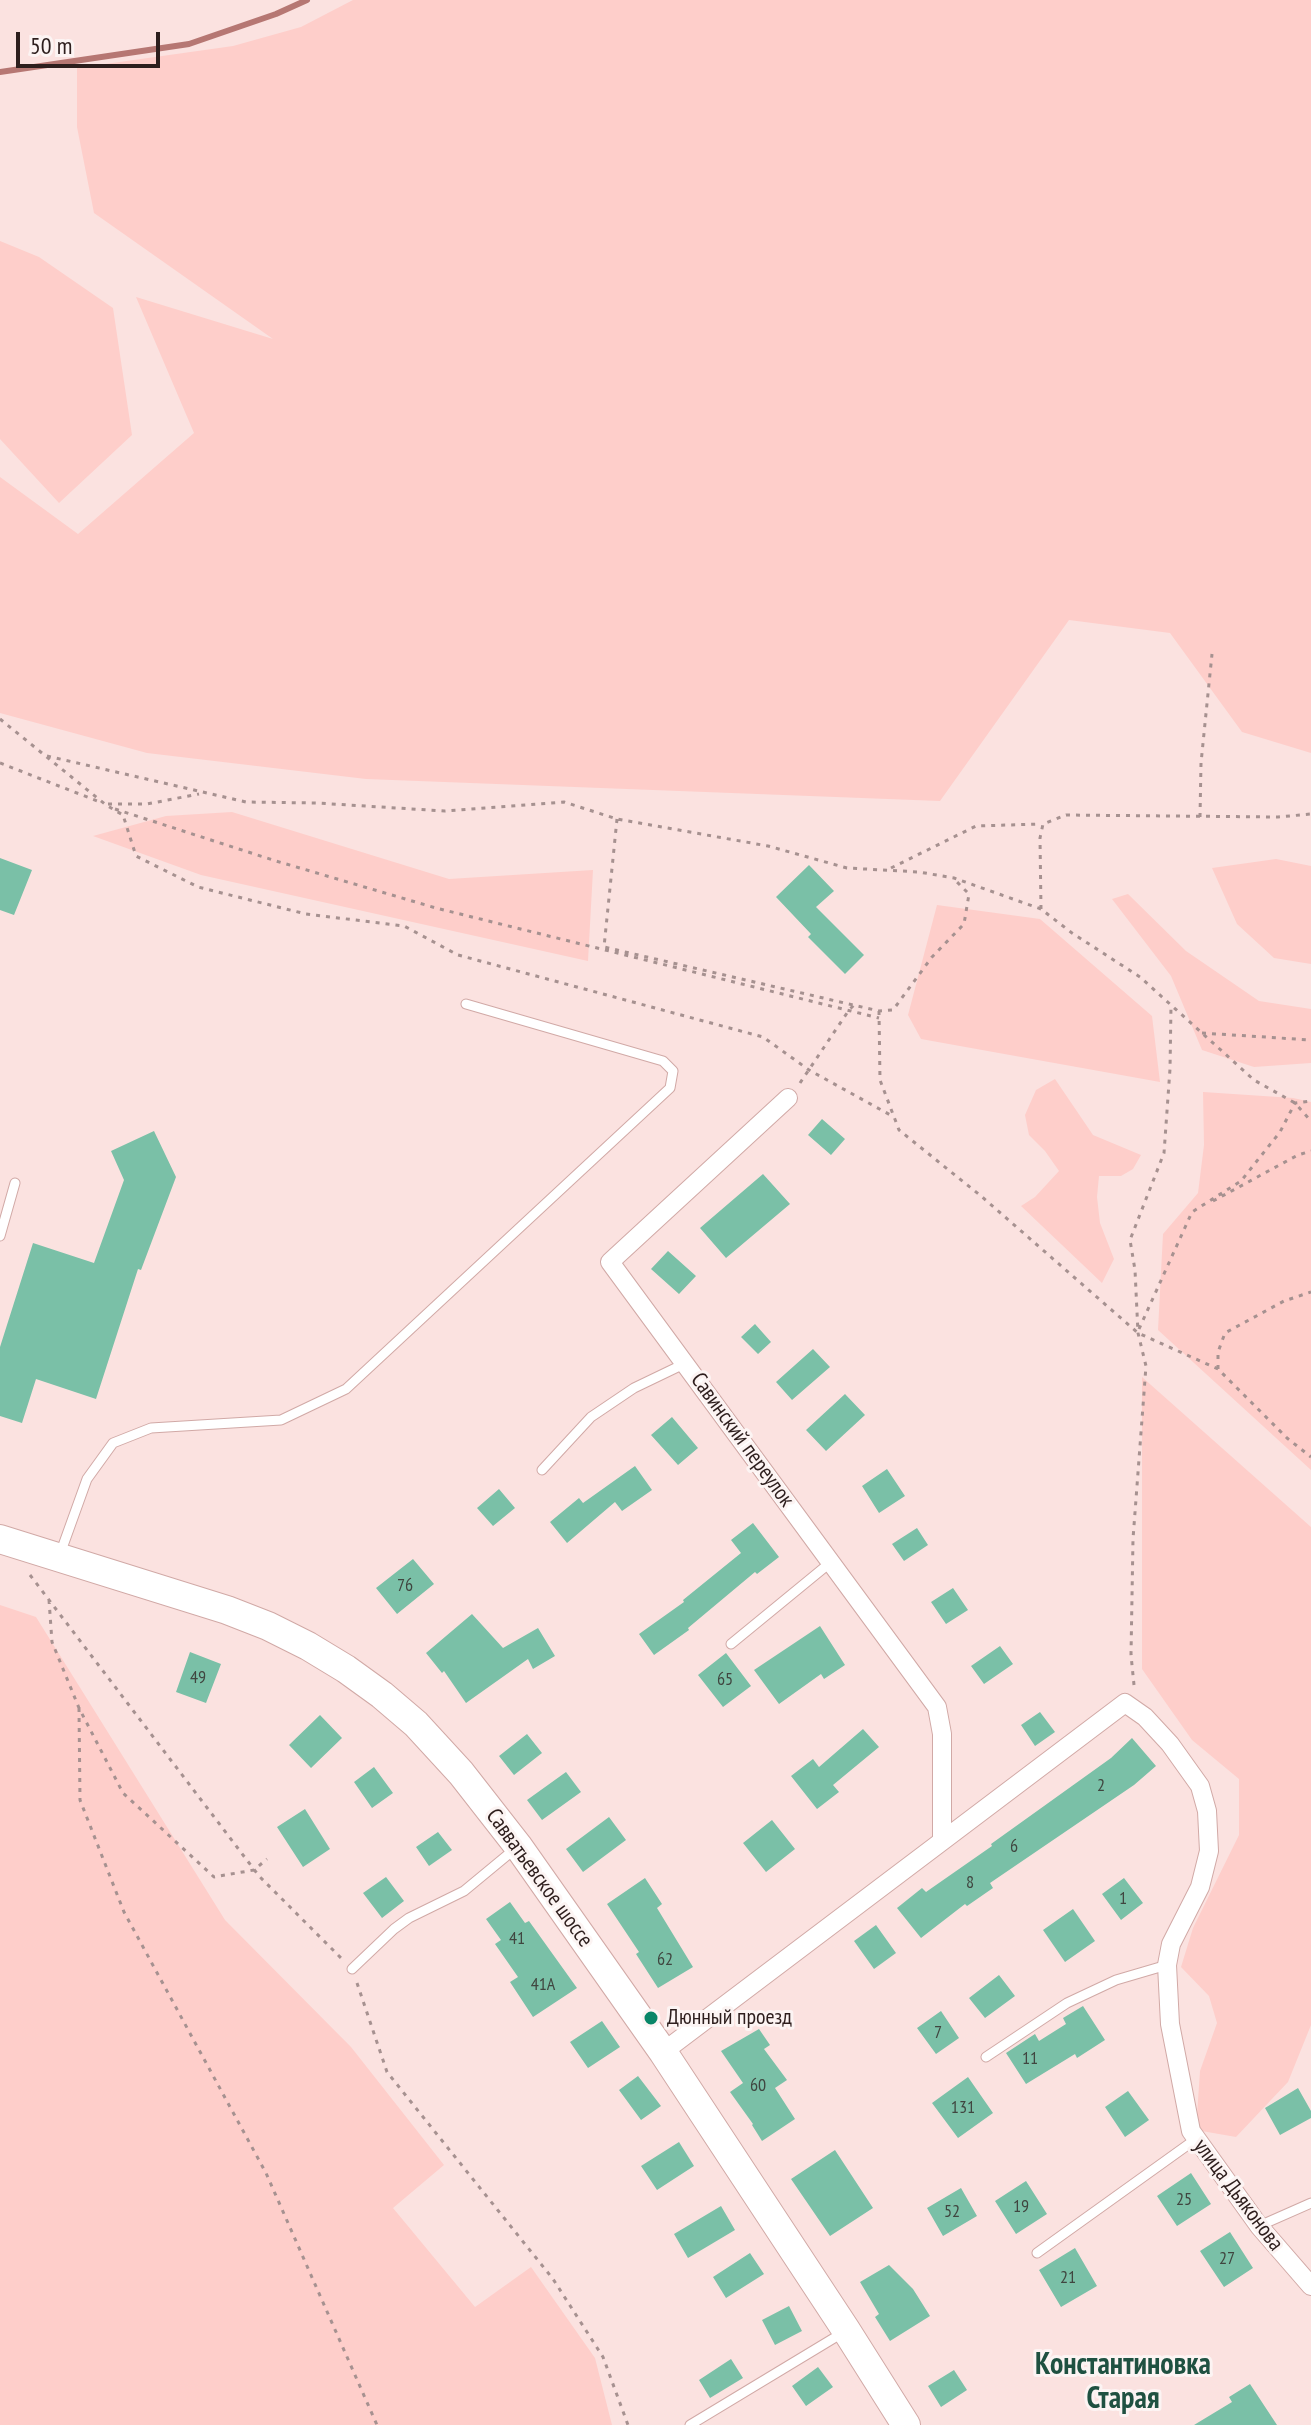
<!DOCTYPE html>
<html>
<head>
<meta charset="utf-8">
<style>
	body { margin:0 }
	#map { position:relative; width:1311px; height:2425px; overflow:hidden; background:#fbe2e0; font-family:"PT Sans Narrow",sans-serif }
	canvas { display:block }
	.scale { position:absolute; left:16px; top:32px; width:144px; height:36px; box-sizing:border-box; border:4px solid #2d1e1d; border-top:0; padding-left:10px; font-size:24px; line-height:28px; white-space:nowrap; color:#2d1e1d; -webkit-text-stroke:6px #fcf4f3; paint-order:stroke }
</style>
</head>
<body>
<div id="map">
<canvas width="1311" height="2425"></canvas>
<div class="scale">50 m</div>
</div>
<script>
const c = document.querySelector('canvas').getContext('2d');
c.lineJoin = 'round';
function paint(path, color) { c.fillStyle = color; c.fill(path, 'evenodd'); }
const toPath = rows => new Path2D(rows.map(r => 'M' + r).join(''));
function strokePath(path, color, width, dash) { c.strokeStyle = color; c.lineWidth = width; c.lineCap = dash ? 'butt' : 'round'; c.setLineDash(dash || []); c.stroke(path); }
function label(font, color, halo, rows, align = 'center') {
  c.font = font + ' "PT Sans Narrow",sans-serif'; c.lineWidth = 6; c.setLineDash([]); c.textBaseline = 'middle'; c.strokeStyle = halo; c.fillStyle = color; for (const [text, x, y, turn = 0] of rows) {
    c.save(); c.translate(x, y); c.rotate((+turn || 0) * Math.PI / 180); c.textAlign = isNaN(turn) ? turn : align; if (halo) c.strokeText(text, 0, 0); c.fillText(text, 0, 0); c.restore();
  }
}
paint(toPath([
	[353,0,1311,0,1311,753,1242,732,1170,633,1069,620,940,801,366,779,147,753,0,713,0,477,78,534,194,433,136,297,273,339,94,213,77,127,77,68,233,46,301,27],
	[0,241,39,257,113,308,132,435,59,503,0,439],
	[232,812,449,879,593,870,588,961,201,875,93,836,166,816],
	[1276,859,1311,866,1311,964,1274,958,1237,924,1212,868],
	[1128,894,1186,951,1259,1001,1311,1009,1311,1063,1254,1067,1202,1050,1171,976,1112,899],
	[937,905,1040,919,1152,1016,1160,1082,921,1039,908,1015],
	[1055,1079,1093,1135,1141,1155,1133,1169,1121,1176,1099,1176,1097,1197,1100,1223,1114,1259,1102,1283,1021,1206,1035,1197,1059,1171,1045,1151,1029,1135,1025,1115,1036,1090],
	[1203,1092,1293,1098,1311,1102,1311,1470,1158,1330,1163,1234,1198,1193,1204,1145],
	[1142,1377,1311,1527,1311,2025,1288,2082,1236,2137,1196,2130,1200,2071,1217,2023,1209,1996,1181,1967,1193,1928,1239,1835,1239,1779,1192,1740,1142,1669],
	[0,1605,36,1617,225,1920,351,2047,444,2165,393,2208,475,2307,531,2267,595,2358,612,2425,0,2425]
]), '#fececa');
strokePath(toPath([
	[0,72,189,44,276,14,307,0]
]), '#b67773', 6);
paint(toPath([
	[0,858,32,870,14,915,0,910],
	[809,865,834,891,816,907,864,955,845,974,808,937,811,934,776,897],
	[822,1119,845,1139,831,1155,808,1135],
	[154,1131,176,1177,141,1270,138,1269,96,1399,36,1379,22,1423,0,1416,0,1347,33,1243,94,1263,124,1180,111,1151],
	[763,1174,790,1204,726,1258,700,1228],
	[668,1251,696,1276,679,1294,651,1269],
	[755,1324,771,1342,758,1354,741,1337],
	[813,1349,830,1367,792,1400,776,1382],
	[845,1394,865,1415,826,1451,806,1430],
	[672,1417,698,1448,678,1465,651,1435],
	[635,1466,652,1490,622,1511,615,1502,567,1543,550,1522,579,1498,583,1503],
	[887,1469,905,1496,879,1513,862,1486],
	[499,1489,515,1508,493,1526,477,1508],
	[753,1523,779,1557,757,1574,755,1572,688,1628,689,1630,654,1655,639,1634,684,1602,683,1600,741,1553,731,1540],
	[917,1528,928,1545,904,1561,892,1544],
	[413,1559,434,1584,397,1614,376,1588],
	[953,1588,968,1610,946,1624,931,1602],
	[472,1614,503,1648,538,1628,555,1656,533,1669,528,1659,466,1703,444,1671,442,1673,426,1653],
	[820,1626,845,1665,824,1679,821,1674,779,1704,754,1670],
	[1000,1646,1013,1664,984,1684,971,1666],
	[190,1652,221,1664,206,1703,176,1692],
	[726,1653,751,1686,723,1707,698,1675],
	[1040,1712,1055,1732,1035,1746,1021,1725],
	[320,1715,342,1738,311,1768,289,1745],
	[863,1729,879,1747,833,1785,839,1792,817,1809,791,1776,813,1759,819,1767],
	[527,1734,542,1753,514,1775,499,1756],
	[1132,1738,1156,1766,1134,1785,990,1883,993,1888,967,1906,965,1904,921,1938,897,1908,922,1888,926,1892,992,1846,991,1844,1111,1758],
	[374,1767,393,1793,372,1808,354,1782],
	[566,1772,581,1792,542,1820,527,1800],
	[305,1809,330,1849,303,1867,277,1827],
	[609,1817,626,1840,583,1872,566,1849],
	[772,1820,795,1849,766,1872,743,1843],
	[438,1832,452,1850,429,1866,416,1847],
	[386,1877,404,1901,382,1918,363,1893],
	[645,1878,662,1904,657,1908,693,1967,658,1988,636,1954,639,1952,607,1904],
	[1124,1878,1143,1903,1121,1920,1102,1894],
	[510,1902,525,1923,529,1921,577,1988,533,2017,510,1982,518,1977,495,1944,501,1940,486,1919],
	[1073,1909,1095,1941,1065,1962,1043,1930],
	[876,1925,896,1953,874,1969,854,1941],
	[999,1975,1015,1996,985,2018,969,1998],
	[1083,2006,1105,2040,1077,2058,1075,2054,1026,2084,1006,2053,1035,2034,1039,2041,1066,2024,1063,2018],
	[941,2011,959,2038,936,2054,917,2028],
	[602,2021,620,2047,588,2068,570,2042],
	[759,2029,770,2045,764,2049,787,2080,775,2088,795,2119,762,2141,752,2125,753,2124,730,2092,743,2083,721,2051],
	[638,2076,661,2106,641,2120,619,2090],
	[968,2077,993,2113,958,2138,932,2103],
	[1298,2088,1311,2111,1311,2118,1280,2135,1265,2108],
	[1128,2091,1149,2120,1125,2137,1105,2107],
	[679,2142,694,2166,657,2190,641,2166],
	[835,2150,873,2208,830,2236,791,2179],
	[1191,2173,1211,2204,1177,2226,1157,2196],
	[1026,2181,1047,2214,1016,2234,995,2201],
	[961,2188,977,2216,943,2236,927,2208],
	[721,2206,735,2230,688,2258,674,2234],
	[1230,2232,1253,2268,1224,2287,1200,2251],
	[1075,2248,1097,2286,1061,2307,1039,2270],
	[750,2253,764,2274,726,2298,713,2277],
	[889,2265,913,2289,930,2316,890,2341,875,2317,879,2314,860,2282],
	[789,2306,802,2331,775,2345,762,2320],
	[731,2359,743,2378,710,2398,699,2380],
	[818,2367,833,2387,806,2406,792,2386],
	[954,2370,967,2390,941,2407,928,2386],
	[1250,2384,1277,2425,1194,2425,1232,2402,1229,2397]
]), '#7ac0a7');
const lane = toPath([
	[0,1236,15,1183],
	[542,1470,591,1417,634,1388,686,1363],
	[60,1554,87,1479,113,1443,151,1428,281,1420,346,1389,670,1088,673,1071,663,1061,466,1004],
	[731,1644,831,1562],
	[352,1969,394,1929,409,1918,464,1891,516,1848],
	[986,2057,1067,2003,1116,1980,1167,1965],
	[1259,2226,1311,2203],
	[1037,2253,1196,2139],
	[690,2425,844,2332]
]);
const street = toPath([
	[788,1098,610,1262,937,1707,942,1734,942,1839],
	[663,2052,1125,1703,1145,1717,1170,1744,1200,1786,1207,1811,1209,1851,1200,1887,1171,1944,1167,1965,1170,2024,1191,2131,1259,2226,1311,2286]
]);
const primary = toPath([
	[0,1539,227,1610,268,1626,308,1646,346,1669,382,1695,416,1724,461,1773,518,1846,663,2052,846,2330,906,2425]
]);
strokePath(lane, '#d1a9a6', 11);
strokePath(street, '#d1a9a6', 20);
strokePath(primary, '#d1a9a6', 30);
strokePath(toPath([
	[0,719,106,805,123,815,136,856,198,887,306,914,404,926,458,955,763,1037,809,1070,894,1117],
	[47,756,246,802,317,803,445,811,564,802,617,819,768,846,847,868,919,872,954,878,1041,909,1072,933,1140,977,1254,1080,1295,1103,1311,1121],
	[0,763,100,802],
	[108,804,147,804,199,794],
	[115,809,276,861,436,908,879,1018],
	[1200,817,1201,763,1212,654],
	[617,819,604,947,879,1011,893,1010,932,957,964,924,969,894,954,879],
	[891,868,976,826,1041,824],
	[1041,909,1040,838,1043,824,1066,815,1278,817,1311,814],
	[879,1011,880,1080,899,1130,981,1196,1138,1333,1218,1369,1287,1438,1311,1457],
	[1202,1033,1311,1040],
	[800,1083,849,1010,855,1004],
	[1213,1201,1298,1155,1311,1151],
	[1139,1329,1192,1212,1241,1181,1280,1132,1295,1103,1311,1101],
	[1218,1369,1218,1352,1225,1333,1284,1301,1311,1292],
	[30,1575,259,1876,343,1960],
	[49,1600,52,1642,79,1708,123,1793,214,1877,254,1870,267,1859],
	[1134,1685,1131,1655,1133,1539,1146,1366,1138,1333,1135,1270,1130,1240,1164,1153,1170,1069,1171,1006],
	[79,1708,80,1800,124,1912,266,2173,377,2425],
	[357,1983,387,2072,553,2279,603,2357,628,2425]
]), '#a69190', 3, [4, 6]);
strokePath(lane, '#fff', 9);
strokePath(street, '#fff', 18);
strokePath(primary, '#fff', 28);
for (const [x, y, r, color] of [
	[651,2018,8,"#098668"]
]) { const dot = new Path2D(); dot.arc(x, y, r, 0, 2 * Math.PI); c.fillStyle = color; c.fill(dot); strokePath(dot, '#fcf4f3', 3); }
label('18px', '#404640', null, [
	["76",405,1586],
	["49",198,1678],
	["65",725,1680],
	["2",1101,1786],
	["6",1014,1847],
	["8",970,1883],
	["1",1123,1899],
	["41",517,1939],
	["62",665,1960],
	["41А",543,1985],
	["7",938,2033],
	["11",1030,2059],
	["60",758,2086],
	["131",963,2108],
	["25",1184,2200],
	["19",1021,2207],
	["52",952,2212],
	["27",1227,2259],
	["21",1068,2278]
]);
label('22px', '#2d1e1d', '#fcf4f3', [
	["Савинский переулок",742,1440,54],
	["Савватьевское шоссе",539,1878,54],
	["улица Дьяконова",1238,2195,53]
]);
label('22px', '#2d1e1d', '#fcf4f3', [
	["Дюнный проезд",667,2018]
], 'left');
label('bold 30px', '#1f5141', '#fcf4f3', [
	["Константиновка",1123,2365],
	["Старая",1123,2399]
]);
</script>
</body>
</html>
